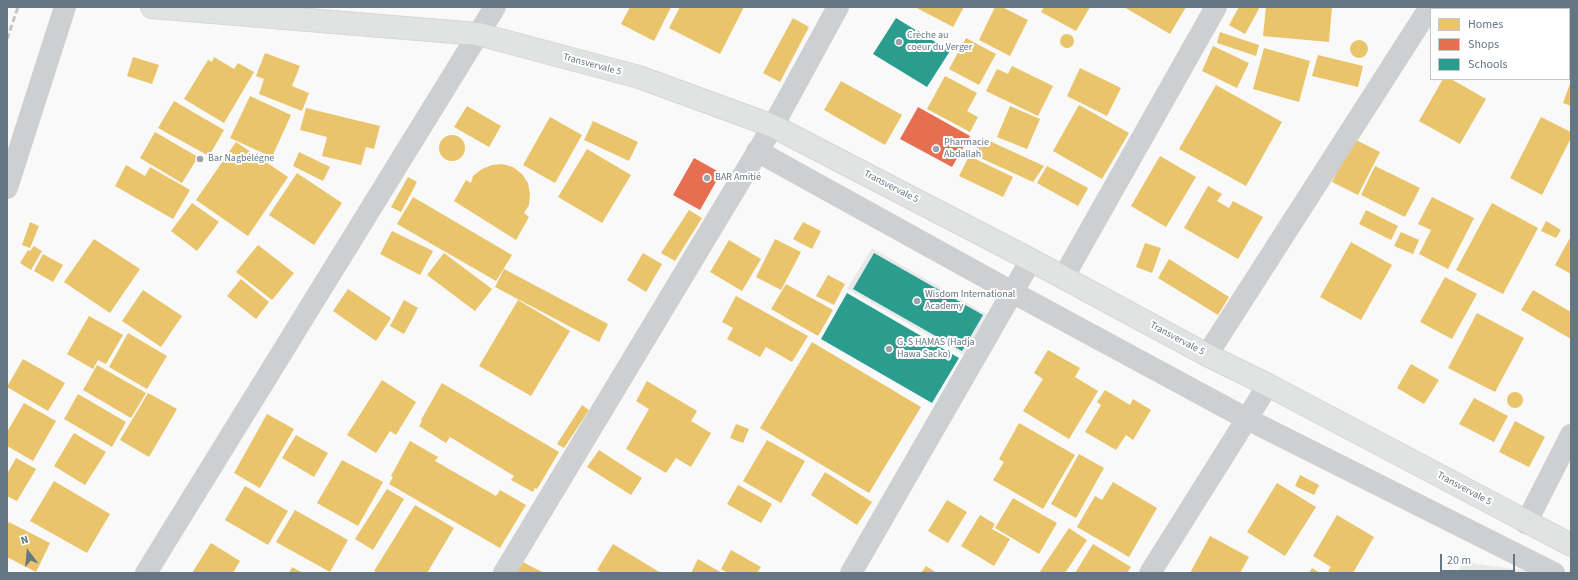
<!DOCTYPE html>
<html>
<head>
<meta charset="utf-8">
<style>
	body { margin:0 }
	#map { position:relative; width:1578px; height:580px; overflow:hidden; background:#f9f9f9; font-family:"Source Sans 3",sans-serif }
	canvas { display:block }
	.frame { position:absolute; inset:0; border:8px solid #657683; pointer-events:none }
	.legend { position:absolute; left:1430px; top:8px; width:140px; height:72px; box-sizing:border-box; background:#fff; border:1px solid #c1c8cd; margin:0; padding:5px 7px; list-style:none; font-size:12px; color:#657683 }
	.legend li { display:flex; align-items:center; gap:8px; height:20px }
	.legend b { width:20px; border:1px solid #c1c8cd }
	.north { position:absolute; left:8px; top:532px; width:40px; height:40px; -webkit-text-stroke:3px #fff; paint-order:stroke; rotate:344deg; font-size:11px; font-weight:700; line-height:16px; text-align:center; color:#657683 }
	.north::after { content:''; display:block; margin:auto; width:14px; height:18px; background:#657683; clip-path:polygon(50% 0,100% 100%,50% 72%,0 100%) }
	.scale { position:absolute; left:1440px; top:554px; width:75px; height:18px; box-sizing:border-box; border:2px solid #657683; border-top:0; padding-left:5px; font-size:12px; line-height:14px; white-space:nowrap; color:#657683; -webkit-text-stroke:3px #fff; paint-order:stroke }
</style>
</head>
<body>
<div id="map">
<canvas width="1578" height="580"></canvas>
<div class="frame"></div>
<ul class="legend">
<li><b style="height:11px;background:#e9c46a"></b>Homes</li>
<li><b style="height:11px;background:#e76f51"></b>Shops</li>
<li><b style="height:11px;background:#2a9d8f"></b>Schools</li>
</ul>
<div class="north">N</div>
<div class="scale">20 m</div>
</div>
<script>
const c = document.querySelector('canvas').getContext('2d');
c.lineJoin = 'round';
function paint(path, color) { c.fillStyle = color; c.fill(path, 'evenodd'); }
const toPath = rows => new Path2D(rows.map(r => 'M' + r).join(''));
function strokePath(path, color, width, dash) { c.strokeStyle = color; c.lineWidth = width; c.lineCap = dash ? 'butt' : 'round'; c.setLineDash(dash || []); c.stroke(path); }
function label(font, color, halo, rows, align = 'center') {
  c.font = font + ' "Source Sans 3",sans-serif'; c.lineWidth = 4; c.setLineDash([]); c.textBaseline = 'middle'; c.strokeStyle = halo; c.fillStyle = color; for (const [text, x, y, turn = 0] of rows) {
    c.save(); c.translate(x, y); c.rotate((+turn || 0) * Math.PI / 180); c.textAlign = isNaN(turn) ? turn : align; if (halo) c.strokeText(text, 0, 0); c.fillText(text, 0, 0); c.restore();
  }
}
paint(toPath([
	[872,248,986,314,964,355,847,289],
	[1463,562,1528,571,1532,573,1457,573]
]), '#e8e9e9');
paint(toPath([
	[630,7,671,7,654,41,621,24],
	[680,7,744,7,720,54,669,28],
	[915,7,964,7,953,27],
	[995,7,1002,7,1028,20,1010,56,979,40],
	[1044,7,1090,7,1076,31,1041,12],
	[1124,7,1186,7,1170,34],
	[1239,7,1260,7,1245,34,1229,25],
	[1266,7,1332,7,1329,42,1263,36],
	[1449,7,1490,7,1490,9,1449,9],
	[1569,14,1571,15,1571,47,1569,46],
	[793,18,809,27,780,82,763,73],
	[1220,32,1259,45,1256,56,1217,43],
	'1060 41a7 7 0 1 1 14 0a7 7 0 1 1-14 0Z',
	[966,38,996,54,979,85,949,69],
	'1350 49a9 9 0 1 1 18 0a9 9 0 1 1-18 0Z',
	[1213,46,1249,63,1237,88,1202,71],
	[1264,48,1310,61,1299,102,1253,89],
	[265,53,300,66,292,86,309,93,302,111,259,94,264,79,256,76],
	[1318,55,1363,66,1358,87,1312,76],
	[133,57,159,65,152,84,127,76],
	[214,57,234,69,238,63,254,72,224,123,184,99,208,60,212,62],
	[1012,66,1053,86,1038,116,986,91,997,69,1008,74],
	[1080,68,1121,88,1107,116,1067,96],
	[945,76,977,93,967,111,978,117,970,132,927,109],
	[1443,79,1451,79,1486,99,1460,144,1419,121],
	[841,81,902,115,885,145,824,110],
	[1571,81,1571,106,1563,103],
	[1216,85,1282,122,1246,186,1179,149],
	[250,96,291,115,272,157,230,138],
	[174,101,224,130,209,156,158,128],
	[1079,105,1129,133,1102,179,1053,151],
	[467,106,501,126,489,147,454,127],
	[1010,106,1040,119,1027,149,997,137],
	[306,108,380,126,374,149,366,147,361,165,322,156,327,137,300,130],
	[550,117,582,135,555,183,523,165],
	[1541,117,1571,132,1571,138,1542,195,1510,178],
	[593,121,638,142,629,161,584,140],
	[155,132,198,157,182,183,140,158],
	'439 148a13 13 0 1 1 26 0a13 13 0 1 1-26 0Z',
	[983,138,1044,166,1033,182,972,154],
	[1354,139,1380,152,1358,195,1332,182],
	[236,142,288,177,248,236,196,200],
	[587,149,631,175,602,223,558,197],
	[299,152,330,167,323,181,293,166],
	[969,156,1013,177,1003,197,959,176],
	[1160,156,1196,177,1166,227,1131,206],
	[502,164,513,167,522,174,528,183,530,194,529,205,524,213,529,217,516,240,454,201,466,180,471,183,473,176,482,169,492,165],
	[126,165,145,176,150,167,190,190,173,219,115,186],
	[1047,166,1088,188,1078,206,1037,183],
	[1375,166,1420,188,1405,217,1361,195],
	[297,173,342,203,314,245,269,215],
	[408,177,417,182,401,212,391,207],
	[1208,186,1222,194,1217,201,1229,208,1233,201,1263,217,1238,259,1184,228],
	[413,197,512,255,496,281,397,224],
	[1432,197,1474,218,1448,269,1419,254,1431,230,1418,224],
	[192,203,219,222,197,251,171,231],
	[1492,203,1538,228,1503,294,1456,270],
	[689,210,702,218,675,261,661,253],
	[1366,210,1398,226,1391,240,1359,224],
	[1546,221,1561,230,1556,238,1541,231],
	[30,222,39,226,30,248,22,245],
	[803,222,821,231,812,249,793,239],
	[392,231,433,251,420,275,380,254],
	[1401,232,1419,240,1413,254,1394,246],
	[1571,236,1571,274,1555,265],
	[94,239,140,269,110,313,64,282],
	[775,239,801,252,781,290,756,277],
	[729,240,761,259,742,291,710,272],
	[1351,242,1392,265,1361,320,1320,297],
	[1145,243,1161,248,1152,273,1136,267],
	[258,245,294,273,272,300,236,272],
	[34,246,42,251,31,270,20,263,28,250,30,251],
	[444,253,492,289,475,311,427,275],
	[643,253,662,264,646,292,627,280],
	[43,254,63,265,53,282,34,271],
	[1169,259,1229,297,1218,315,1158,278],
	[504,269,608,324,599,342,495,287],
	[828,275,845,284,834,305,816,296],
	[1445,277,1477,294,1452,339,1420,322],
	[241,279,269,302,256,319,227,296],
	[786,284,833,310,818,336,771,309],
	[348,289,391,318,376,341,333,311],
	[143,290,182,316,161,347,122,321],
	[1533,290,1571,312,1571,339,1521,310],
	[736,296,808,336,792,362,766,347,760,357,727,339,733,328,722,322],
	[404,300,418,308,404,334,390,326],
	[518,300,570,331,531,396,479,366],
	[1477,313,1524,338,1495,392,1448,368],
	[89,316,123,335,106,364,98,360,93,369,67,354],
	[128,333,167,356,147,389,109,367],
	[812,342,921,407,869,493,760,428],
	[1048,350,1080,368,1075,377,1098,391,1069,439,1023,411,1043,379,1034,373],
	[23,359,65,383,48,411,7,387],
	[1411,364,1439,380,1424,404,1397,388],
	[97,365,146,393,131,418,83,390],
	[382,380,416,402,396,435,390,431,376,453,347,435],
	[647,381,697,411,691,421,711,433,691,467,676,458,666,473,626,449,649,409,636,401],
	[442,383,559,452,537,489,535,488,533,492,511,480,514,476,450,437,446,443,419,426,422,421,421,420],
	[1105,390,1130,405,1133,399,1151,410,1133,440,1126,435,1116,450,1085,432,1101,405,1097,402],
	'1507 400a8 8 0 1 1 16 0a8 8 0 1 1-16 0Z',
	[148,393,177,409,149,457,120,440],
	[78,394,126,422,112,447,64,419],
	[1474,398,1508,416,1494,442,1459,424],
	[24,403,56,421,33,461,7,446,7,432],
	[582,405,589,410,564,448,557,444],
	[267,414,294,429,260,488,234,473],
	[1515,421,1545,437,1529,467,1499,452],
	[1019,423,1075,455,1043,509,993,480,1004,462,999,459],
	[736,424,749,429,743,443,730,438],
	[74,433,106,452,85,485,54,466],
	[296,435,328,453,314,477,282,458],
	[767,440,805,461,781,503,743,481],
	[410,441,438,457,435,461,496,496,500,490,526,505,500,548,389,484,393,477,391,476],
	[599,450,642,478,631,495,587,467],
	[1079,454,1104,468,1076,518,1051,504],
	[16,458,36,469,17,501,7,496,7,474],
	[342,460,383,482,358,526,317,503],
	[825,472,872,502,857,525,811,495],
	[1300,475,1319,485,1314,495,1295,486],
	[54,481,110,514,87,553,30,521],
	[1113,482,1157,508,1129,557,1077,527,1095,496,1102,500],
	[1277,483,1316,507,1285,556,1247,532],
	[738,485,772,504,761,523,727,504],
	[245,486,288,511,268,545,225,520],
	[387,489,404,499,373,550,355,539],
	[1013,498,1057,523,1039,554,995,528],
	[947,500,967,512,948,543,928,531],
	[415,505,454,528,427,573,377,573,374,571],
	[295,510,348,540,330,572,276,542],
	[980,515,995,524,992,529,1010,539,994,566,961,546],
	[1337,515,1374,537,1353,573,1331,573,1328,571,1331,567,1313,556],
	[9,522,50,543,36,572,7,557,7,526],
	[1069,528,1087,540,1065,573,1039,573],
	[1210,536,1249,557,1240,573,1190,573],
	[211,543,240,561,233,573,192,573],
	[613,544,661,573,602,573,597,570],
	[1093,544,1131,567,1127,573,1075,573],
	[731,550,761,567,757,573,728,573,721,569],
	[698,559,722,573,691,573],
	[521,561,544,573,514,573],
	[926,566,937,573,921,573],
	[292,567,303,573,289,573],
	[1312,568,1320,573,1309,573]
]), '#e9c46a');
paint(toPath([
	[918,107,970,136,952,167,900,139],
	[694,158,721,173,700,210,673,195]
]), '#e76f51');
paint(toPath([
	[896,18,950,51,927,87,873,54],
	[874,253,983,315,962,351,853,289],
	[847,293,959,358,932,403,821,339]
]), '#2a9d8f');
const secondary = toPath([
	[152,7,478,34,639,77,773,126,1031,260,1207,355,1268,385,1571,545]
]);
strokePath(secondary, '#d5d6d7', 24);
strokePath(toPath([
	[757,151,1012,292,1247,419,1554,573],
	[7,188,65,7],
	[1063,278,1216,7],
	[1207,355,1430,7],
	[1526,523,1571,435],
	[146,573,495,7],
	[504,573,773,126,838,7],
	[851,573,1031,260],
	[1150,573,1268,385]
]), '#cecfd0', 22);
strokePath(secondary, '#e1e2e2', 22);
strokePath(toPath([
	[7,39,18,7]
]), '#c3c5c6', 3, [6, 3]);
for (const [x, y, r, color] of [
	[899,42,4,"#99a4ac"],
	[936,149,4,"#99a4ac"],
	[200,159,4,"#99a4ac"],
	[707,178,4,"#99a4ac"],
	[917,301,4,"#99a4ac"],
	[889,349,4,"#99a4ac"]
]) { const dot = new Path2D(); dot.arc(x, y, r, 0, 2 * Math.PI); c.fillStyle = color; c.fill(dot); strokePath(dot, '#fff', 1.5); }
label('10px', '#657683', '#fff', [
	["Crèche au",907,36],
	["coeur du Verger",907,48],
	["Pharmacie",944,143],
	["Abdallah",944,155],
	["Bar Nagbélégne",208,159],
	["BAR Amitié",715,178],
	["Wisdom International",925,295],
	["Academy",925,307],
	["G. S HAMAS (Hadja",897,343],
	["Hawa Sacko)",897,355]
], 'left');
label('10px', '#657683', '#fff', [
	["Transvervale 5",592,65,15],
	["Transvervale 5",891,187,27],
	["Transvervale 5",1177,339,28],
	["Transvervale 5",1464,489,28]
]);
</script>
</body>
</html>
